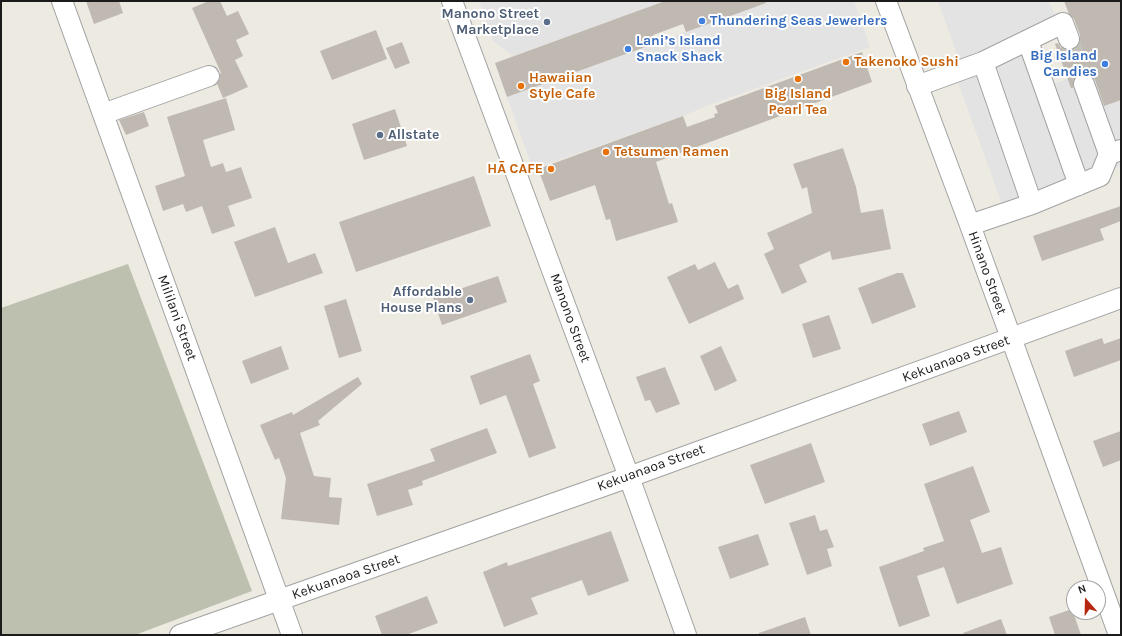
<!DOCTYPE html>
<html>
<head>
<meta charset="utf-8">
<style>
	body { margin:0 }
	#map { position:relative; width:1122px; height:636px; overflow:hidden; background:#eceae1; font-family:Karla,sans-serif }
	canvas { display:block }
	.frame { position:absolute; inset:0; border:2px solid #1b1b1b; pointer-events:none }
	.north { position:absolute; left:1066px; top:580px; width:40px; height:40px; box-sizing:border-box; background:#fff; border:1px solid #a4a4a4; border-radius:50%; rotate:340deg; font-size:11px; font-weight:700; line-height:16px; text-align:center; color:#1b1b1b }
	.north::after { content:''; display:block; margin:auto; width:14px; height:18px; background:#b72710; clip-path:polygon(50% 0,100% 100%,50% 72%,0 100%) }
</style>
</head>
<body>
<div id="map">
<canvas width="1122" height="636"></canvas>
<div class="frame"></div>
<div class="north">N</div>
</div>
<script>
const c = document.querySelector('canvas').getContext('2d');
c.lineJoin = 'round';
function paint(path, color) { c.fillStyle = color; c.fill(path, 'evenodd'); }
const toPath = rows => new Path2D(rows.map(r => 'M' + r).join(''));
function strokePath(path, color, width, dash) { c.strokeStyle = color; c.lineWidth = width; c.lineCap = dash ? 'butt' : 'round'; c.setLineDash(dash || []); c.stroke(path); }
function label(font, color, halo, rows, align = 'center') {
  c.font = font + ' Karla,sans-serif'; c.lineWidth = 4; c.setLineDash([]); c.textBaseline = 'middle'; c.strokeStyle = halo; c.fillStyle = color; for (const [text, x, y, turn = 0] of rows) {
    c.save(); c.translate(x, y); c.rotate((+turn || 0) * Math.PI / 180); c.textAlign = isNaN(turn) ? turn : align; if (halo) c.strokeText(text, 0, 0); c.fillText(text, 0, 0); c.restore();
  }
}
paint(toPath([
	[128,264,252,591,135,635,1,635,1,308]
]), '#bdc0ae');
paint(toPath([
	[479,1,659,1,660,3,513,56,493,41],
	[770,1,854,1,870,47,709,105,683,116,533,169,507,97],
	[938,1,1046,1,1049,2,1061,27,1036,37,1054,84,1083,73,1097,108,1121,99,1121,166,1003,207,950,60,958,57]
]), '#e3e3e3');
paint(toPath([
	[86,1,119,1,123,13,94,24],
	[209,1,220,1,227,16,238,11,249,34,236,40,243,56,235,60,248,87,223,98,217,84,220,78,220,74,221,73,192,8],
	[665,1,765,1,766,3,686,32,683,24,653,35,656,43,507,97,495,63],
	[1064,1,1121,1,1121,100,1104,106,1095,80,1091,75,1086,73,1081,73,1076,76,1073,82,1073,88,1071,88,1055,44,1058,43,1061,48,1067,50,1073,50,1078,46,1080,40,1080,35,1074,19,1069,14],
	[376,30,387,59,332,80,320,51],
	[402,42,410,63,395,69,386,48],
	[862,52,872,82,656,162,669,204,672,203,678,222,616,241,610,219,606,220,595,185,550,201,538,169,683,116,687,127,715,117,714,114,718,113,715,106],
	[226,98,235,130,203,140,211,167,223,163,226,172,241,167,252,198,228,206,235,226,212,234,202,206,186,212,183,204,163,211,155,186,185,176,167,117],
	[395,109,407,146,364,160,352,124],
	[144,112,149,126,126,135,119,120],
	[843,148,856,187,861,213,883,209,891,249,832,260,830,251,799,265,807,282,782,294,764,254,774,249,767,233,812,213,807,187,802,189,793,164],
	[474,176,491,226,356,272,339,222],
	[1121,206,1121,221,1100,229,1104,240,1042,261,1033,236],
	[275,227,288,263,315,253,323,273,255,297,234,242],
	[715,262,728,289,738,284,744,299,689,324,667,277,695,264,698,270],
	[897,273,903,273,916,307,872,324,858,288],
	[498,276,507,302,442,325,433,298],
	[346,299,362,351,339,358,324,306],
	[829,315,841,349,813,358,802,324],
	[1102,338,1104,344,1121,338,1121,360,1074,377,1065,351],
	[281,346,289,369,251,384,242,361],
	[721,346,737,381,715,391,700,356],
	[530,354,540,381,533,384,556,448,529,458,506,395,480,405,470,376],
	[665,367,680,404,656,413,650,400,645,401,636,377],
	[358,377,362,384,318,421,320,425,300,433,314,476,331,478,329,497,342,498,339,525,281,519,286,478,279,458,275,460,260,425,292,412,293,415],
	[959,411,967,432,930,446,922,424],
	[487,428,497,453,422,481,423,485,408,490,413,505,377,516,367,484,435,461,430,449],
	[1121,431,1121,460,1103,467,1093,441],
	[811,443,825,482,765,504,750,465],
	[973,466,990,512,970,520,982,553,1001,547,1013,584,957,604,944,567,917,576,930,616,899,627,879,567,924,551,923,548,944,541,924,484],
	[815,515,820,531,827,529,834,547,827,549,832,566,807,575,789,523],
	[611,531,629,581,588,596,582,580,531,598,538,614,504,627,483,572,507,562,508,566],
	[758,534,769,565,730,579,718,547],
	[427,596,438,623,406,635,382,635,375,616],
	[1072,609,1081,635,1055,635,1049,617],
	[805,617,811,635,759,635,759,633],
	[1001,619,1007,635,964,635,963,633]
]), '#c0b9b2');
strokePath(toPath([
	[1069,39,1084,84]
]), '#c2c1b9', 20, [20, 10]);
const minor = toPath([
	[62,1,292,635],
	[452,1,629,477,686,635],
	[886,1,970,225,1119,635],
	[1028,41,1079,185],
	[983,62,1032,204],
	[1084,84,1109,154],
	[917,86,983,62,1063,23,1069,39],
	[103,114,209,76],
	[970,225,1032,204,1100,176,1109,154,1121,150],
	[180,635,629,477,1121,298]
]);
strokePath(minor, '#a2a2a2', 22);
strokePath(minor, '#fff', 20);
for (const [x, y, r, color] of [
	[702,21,4,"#3f7fe0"],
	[547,22,4,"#5c6f8a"],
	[628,49,4,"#3f7fe0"],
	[846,62,4,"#e8710a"],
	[1105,64,4,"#3f7fe0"],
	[798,79,4,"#e8710a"],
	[521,86,4,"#e8710a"],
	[380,135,4,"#5c6f8a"],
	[606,152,4,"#e8710a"],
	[551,169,4,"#e8710a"],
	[470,300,4,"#5c6f8a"]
]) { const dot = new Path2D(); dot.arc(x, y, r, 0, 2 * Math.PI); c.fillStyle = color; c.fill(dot); strokePath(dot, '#fff', 1.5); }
label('bold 14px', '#4e5e75', '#fff', [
	["Manono Street",539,14],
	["Marketplace",539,30],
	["Allstate",388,135,"left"],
	["Affordable",462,292],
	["House Plans",462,308]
], 'right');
label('bold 14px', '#366cbe', '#fff', [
	["Thundering Seas Jewerlers",710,21],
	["Lani’s Island",636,41],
	["Snack Shack",636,57],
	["Big Island",1097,56,"right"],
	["Candies",1097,72,"right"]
], 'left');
label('bold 14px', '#c56008', '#fff', [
	["Takenoko Sushi",854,62],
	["Hawaiian",529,78],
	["Style Cafe",529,94],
	["Big Island",798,94,"center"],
	["Pearl Tea",798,110,"center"],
	["Tetsumen Ramen",614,152],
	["HĀ CAFE",543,169,"right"]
], 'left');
label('14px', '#1b1b1b', '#fff', [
	["Hinano Street",987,273,70],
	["Mililani Street",177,318,70],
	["Manono Street",570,318,70],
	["Kekuanaoa Street",956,359,-20],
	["Kekuanaoa Street",651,468,-20],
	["Kekuanaoa Street",346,577,-19]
]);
</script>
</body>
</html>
